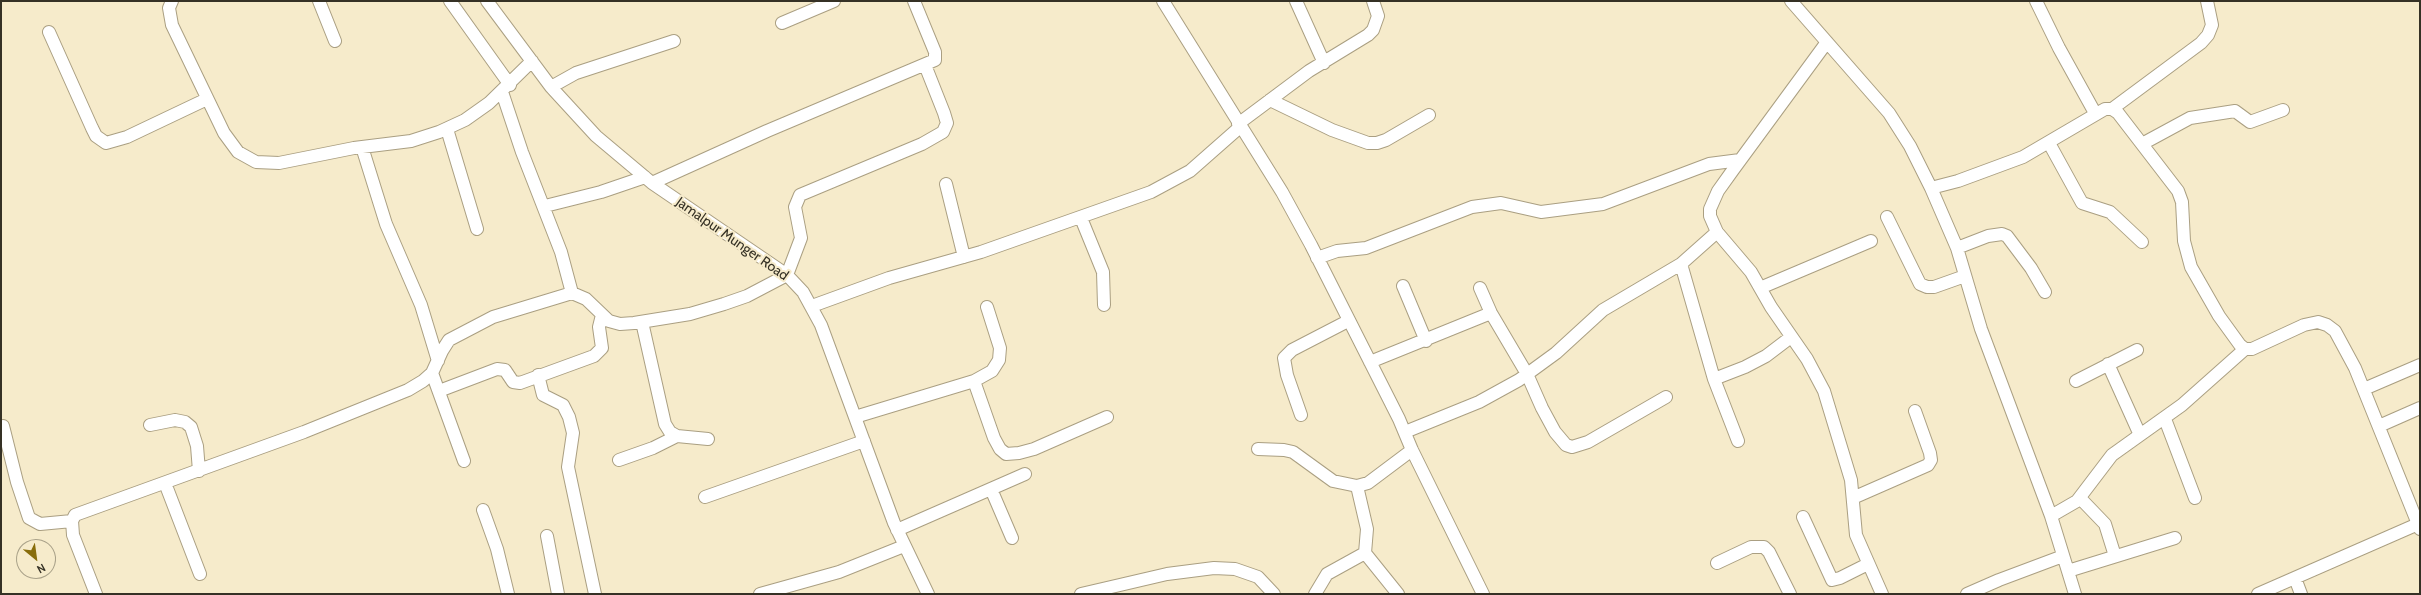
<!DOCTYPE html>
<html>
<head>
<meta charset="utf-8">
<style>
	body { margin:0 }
	#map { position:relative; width:2421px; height:595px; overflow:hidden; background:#f6ebcb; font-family:Cabin,sans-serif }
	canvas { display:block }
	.frame { position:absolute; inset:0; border:2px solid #353125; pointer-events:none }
	.north { position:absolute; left:16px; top:539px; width:40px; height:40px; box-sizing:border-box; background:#f6ebcb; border:1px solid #a9a189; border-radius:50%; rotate:151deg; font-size:11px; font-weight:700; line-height:16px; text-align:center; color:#353125 }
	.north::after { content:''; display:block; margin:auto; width:14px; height:18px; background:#886d0c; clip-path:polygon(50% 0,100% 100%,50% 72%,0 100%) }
</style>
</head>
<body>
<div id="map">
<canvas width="2421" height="595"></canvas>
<div class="frame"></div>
<div class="north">N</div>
</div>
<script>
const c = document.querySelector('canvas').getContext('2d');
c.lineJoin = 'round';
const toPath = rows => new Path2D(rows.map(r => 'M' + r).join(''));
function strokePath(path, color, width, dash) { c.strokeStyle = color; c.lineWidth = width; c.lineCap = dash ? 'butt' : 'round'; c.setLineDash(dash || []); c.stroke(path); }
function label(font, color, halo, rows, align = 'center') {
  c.font = font + ' Cabin,sans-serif'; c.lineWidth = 4; c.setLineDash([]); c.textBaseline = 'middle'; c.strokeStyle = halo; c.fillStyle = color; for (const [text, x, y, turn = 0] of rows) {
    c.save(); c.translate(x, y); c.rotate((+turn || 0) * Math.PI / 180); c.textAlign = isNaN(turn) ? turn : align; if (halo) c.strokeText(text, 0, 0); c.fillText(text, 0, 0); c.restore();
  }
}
const minor = toPath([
	[172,1,169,8,172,25,224,133,238,152,256,162,279,163,354,148,411,141,439,132,465,120,489,103,532,61],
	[319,1,335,41],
	[450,1,510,85],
	[487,1,551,87,596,136,652,183,787,275,803,292,821,325,894,523,928,594],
	[1163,1,1282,192,1311,245,1399,419,1412,450,1483,594],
	[1296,1,1324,63],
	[1791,1,1889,113,1910,146,1931,188,1957,248,1981,329,2051,516,2075,594],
	[2036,1,2059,48,2095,113],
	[782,23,834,1],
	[49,32,92,128,96,136,106,143,127,137,207,99],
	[1827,42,1733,170,1718,191,1710,209,1710,216,1717,232,1751,272,1771,307,1807,359,1824,391,1851,480,1856,535,1882,594],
	[551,87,576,73,674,41],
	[502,92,522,152,561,252,572,293],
	[1270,100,1332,130,1368,143,1377,143,1386,140,1429,115],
	[2112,109,2201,43,2208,35,2212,25,2207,1],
	[1238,124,1309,71,1368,35,1373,30,1378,16,1373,1],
	[447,129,477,229],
	[2049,143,2082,203,2110,212,2142,242],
	[2142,144,2190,118,2235,111,2250,122,2283,110],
	[362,147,386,224,421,305,438,361],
	[652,183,767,131,935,60,935,52,914,1],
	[946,184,964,257],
	[1931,188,1958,181,2023,157,2105,109,2112,109,2118,113,2178,191,2182,202,2184,241,2191,267,2219,316,2240,345,2245,349,2252,349,2304,325,2318,322,2327,325,2335,331,2355,368,2420,529],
	[545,206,601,192,645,177],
	[1887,217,1920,284,1927,287,1934,287,1965,276],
	[1081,218,1103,272,1104,305],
	[1957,248,1988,236,2002,234,2007,236,2031,268,2045,292],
	[1317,258,1337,251,1366,248,1472,207,1501,203,1541,212,1603,204,1709,164,1740,160],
	[1681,264,1714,379,1738,441],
	[1403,286,1426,341],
	[1480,288,1491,313,1527,374,1542,408,1555,432,1566,445,1572,447,1588,442,1666,397],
	[1760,288,1871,241],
	[812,306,889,278,981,252,1151,192,1190,171,1240,127],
	[642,322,665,424,670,432,677,436,708,439],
	[1370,362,1491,313],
	[2108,364,2140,435],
	[432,373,464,461],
	[538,375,543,395,563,405,569,417,573,433,568,467,595,594],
	[1714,379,1745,367,1766,356,1791,337],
	[974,381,994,438,1000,449,1006,454,1019,453,1034,449,1107,417],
	[2076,381,2137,350],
	[2364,389,2420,365],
	[439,391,497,369,505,370,513,382,520,383,594,356,602,348,599,327,602,315],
	[1301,415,1287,375,1284,358,1292,350,1348,321],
	[855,417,974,381,992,371,999,360,1000,348,987,307],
	[2165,419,2195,498],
	[150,425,175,420,185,422,191,427,197,446,199,471],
	[3,426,17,482,29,518,40,524,72,521],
	[2379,426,2420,408],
	[1405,432,1479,402,1519,380,1556,353,1603,310,1681,264,1717,232],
	[1258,449,1284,450,1293,452,1333,481,1357,486,1368,483,1412,450],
	[619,460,653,448,677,436],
	[165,483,200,574],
	[991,489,1012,538],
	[705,497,864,441],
	[1855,497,1928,465,1931,460,1930,453,1915,411],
	[2080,498,2105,524,2115,556],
	[483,510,497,549,508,594],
	[2051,516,2077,501,2112,455,2182,405,2245,349],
	[1803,517,1832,580,1840,578,1868,564],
	[897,530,1025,474],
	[547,536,558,594],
	[1365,553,1398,594],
	[1717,563,1751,547,1764,547,1769,552,1790,594],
	[2068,571,2175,538],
	[2295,578,2301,594],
	[96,594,73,535,72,521,75,515,304,432,408,390,423,381,432,373,442,351,449,340,493,317,572,293,586,299,609,321,620,324,634,323,690,314,724,304,747,296,787,275,801,238,795,207,800,195,922,144,943,132,947,123,944,113,925,65],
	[760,594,839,572,904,546],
	[1081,594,1167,574,1214,568,1235,569,1258,577,1274,594],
	[1315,594,1327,574,1365,553,1367,529,1357,486],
	[1967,594,1999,580,2063,556],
	[2258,594,2418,524]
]);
strokePath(minor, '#aa9f82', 14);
strokePath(minor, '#fff', 12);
label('14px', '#353125', '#f6ebcb', [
	["Jamalpur Munger Road",732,239,35]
]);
</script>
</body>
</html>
